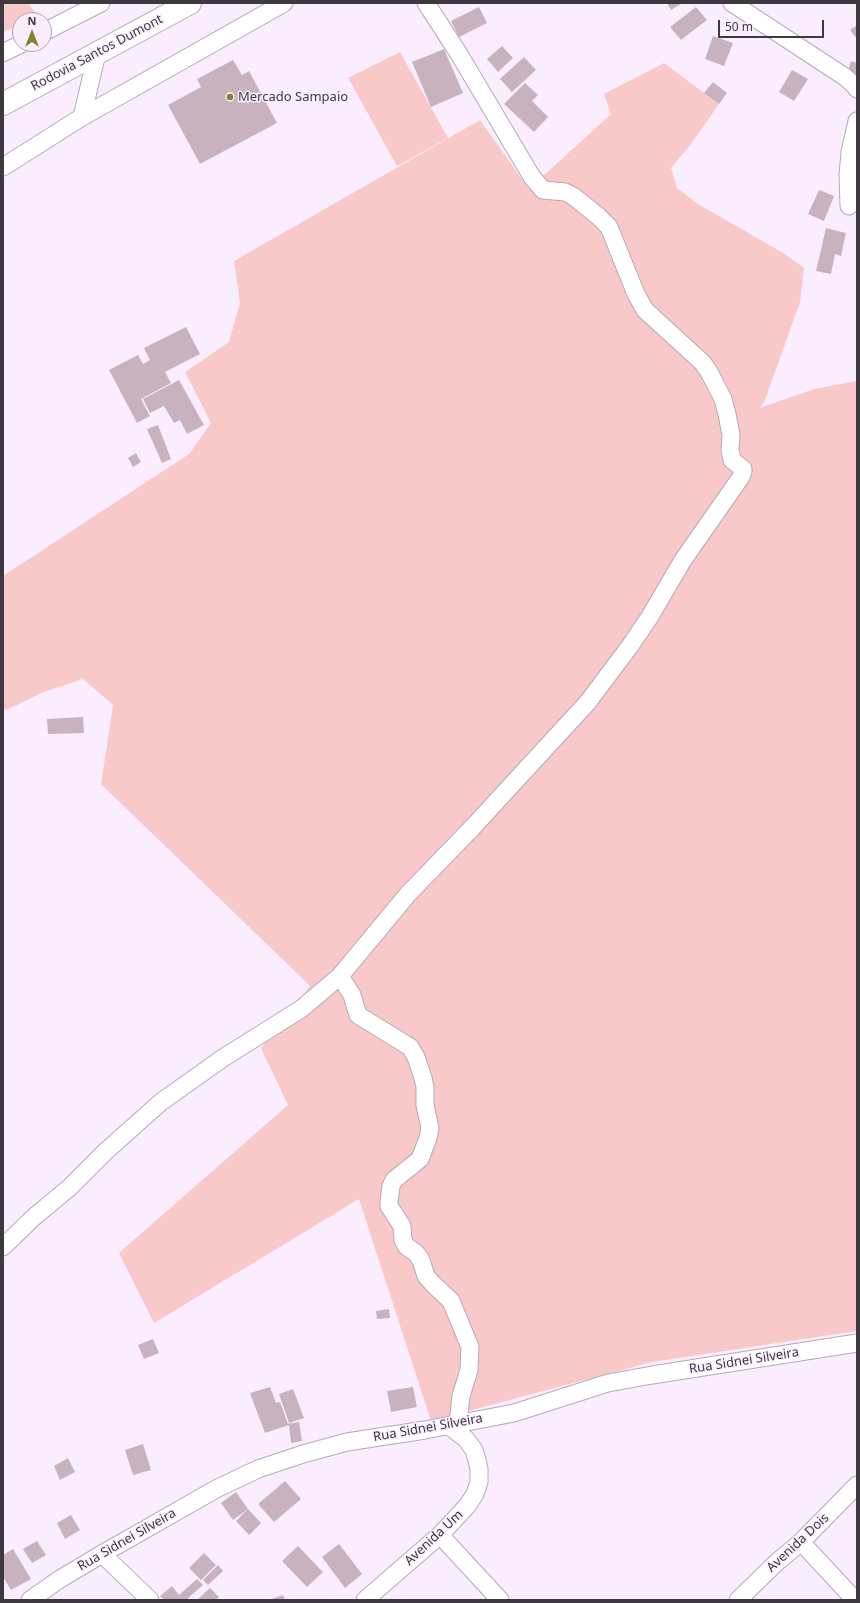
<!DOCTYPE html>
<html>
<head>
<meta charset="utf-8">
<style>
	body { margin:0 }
	#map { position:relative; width:860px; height:1603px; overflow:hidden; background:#faeefe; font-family:"Noto Sans",sans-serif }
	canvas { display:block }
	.frame { position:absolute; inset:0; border:4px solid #3e3940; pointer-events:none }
	.north { position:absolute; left:12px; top:12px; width:40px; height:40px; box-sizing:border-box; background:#faeefe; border:1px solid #afa6b2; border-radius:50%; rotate:0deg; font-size:11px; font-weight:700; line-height:16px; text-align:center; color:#3e3940 }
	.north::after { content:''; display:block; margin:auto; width:14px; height:18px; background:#81832c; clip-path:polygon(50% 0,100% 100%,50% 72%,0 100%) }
	.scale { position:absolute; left:718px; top:20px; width:106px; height:18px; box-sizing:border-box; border:2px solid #3e3940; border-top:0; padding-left:5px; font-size:12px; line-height:14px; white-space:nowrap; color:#3e3940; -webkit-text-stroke:3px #faeefe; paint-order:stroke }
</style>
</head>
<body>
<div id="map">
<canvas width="860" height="1603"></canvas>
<div class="frame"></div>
<div class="north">N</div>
<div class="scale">50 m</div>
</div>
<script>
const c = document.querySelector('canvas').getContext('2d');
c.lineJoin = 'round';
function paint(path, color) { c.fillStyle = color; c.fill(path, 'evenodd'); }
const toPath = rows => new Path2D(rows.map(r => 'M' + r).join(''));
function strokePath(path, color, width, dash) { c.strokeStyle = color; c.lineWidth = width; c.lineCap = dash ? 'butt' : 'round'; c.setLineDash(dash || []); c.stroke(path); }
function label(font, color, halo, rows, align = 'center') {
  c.font = font + ' "Noto Sans",sans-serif'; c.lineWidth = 3; c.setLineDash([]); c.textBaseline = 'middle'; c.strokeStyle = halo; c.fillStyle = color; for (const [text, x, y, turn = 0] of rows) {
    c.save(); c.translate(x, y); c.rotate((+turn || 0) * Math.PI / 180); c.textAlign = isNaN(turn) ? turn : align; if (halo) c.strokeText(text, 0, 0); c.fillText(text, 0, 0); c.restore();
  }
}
paint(toPath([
	[3,3,28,3,39,18,33,20,20,20,20,25,3,32],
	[400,52,448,138,397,166,348,78],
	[664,63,719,104,691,144,671,168,677,188,698,204,783,253,804,268,800,302,765,400,760,408,814,389,857,381,857,1331,652,1362,431,1421,359,1199,154,1323,119,1253,288,1105,261,1048,310,986,101,784,113,705,83,679,44,692,6,710,3,707,3,576,189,454,211,423,185,372,229,342,240,303,234,261,480,120,529,189,611,114,604,94]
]), '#f9c8c9');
paint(toPath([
	[667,3,682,3,671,10],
	[479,7,487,23,459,37,451,21],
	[696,7,707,20,681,40,670,27],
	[857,25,857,39,850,30],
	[713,36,733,43,724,66,705,59],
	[502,46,513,58,498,72,487,59],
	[444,49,463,93,431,107,412,62],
	[524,57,536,70,512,92,500,79],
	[233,60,242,75,249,71,277,123,200,164,168,105,201,87,197,79],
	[851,61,857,63,857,74,848,71],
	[792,70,808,79,794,101,779,92],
	[713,82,727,93,719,104,704,93],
	[525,83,538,95,532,101,548,117,534,132,504,104],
	[819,190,834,196,824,221,808,214],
	[826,228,846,233,841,256,835,254,831,274,816,271],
	[186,327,200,354,165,372,171,383,141,399,150,416,137,423,109,370,138,355,143,364,150,360,144,348],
	[179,380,204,425,187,434,180,420,174,423,164,406,150,413,143,399],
	[158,425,171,459,162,463,147,429],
	[136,453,141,462,133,467,128,458],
	[83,717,84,733,48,734,47,719],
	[389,1309,390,1318,377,1319,376,1311],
	[153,1339,159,1353,144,1359,138,1345],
	[270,1387,276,1403,280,1402,288,1424,287,1424,299,1422,302,1441,291,1443,289,1425,265,1433,250,1393],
	[413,1387,417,1407,391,1412,387,1391],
	[293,1389,304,1418,289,1423,279,1394],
	[143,1444,151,1470,133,1475,125,1450],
	[68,1458,75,1472,60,1480,54,1466],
	[285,1481,301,1499,274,1522,258,1504],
	[236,1492,248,1509,233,1520,221,1503],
	[248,1509,261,1523,249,1535,236,1521],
	[71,1515,80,1530,65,1539,57,1523],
	[37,1541,46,1555,32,1563,23,1549],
	[339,1544,362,1574,345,1588,322,1557],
	[298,1546,323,1572,307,1587,282,1561],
	[13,1549,31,1579,11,1590,3,1577,3,1555],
	[204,1553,216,1565,201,1580,189,1568],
	[218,1565,223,1571,208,1585,203,1580],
	[197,1579,203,1585,186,1600,164,1600,160,1596,172,1586,179,1595],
	[210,1588,219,1597,216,1600,197,1600],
	[283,1595,285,1600,269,1600]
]), '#c8b2bd');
const minor = toPath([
	[732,3,845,77,854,85,857,89],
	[44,32,101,3],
	[3,53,21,44],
	[82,117,284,3],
	[3,167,82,117,97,53],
	[849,206,848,175,850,152,857,121],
	[340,976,352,995,358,1015,410,1047,416,1057,423,1078,425,1087,425,1105,430,1128,428,1138,420,1159,394,1180,391,1186,389,1202,389,1206,402,1226,403,1240,406,1246,416,1253,421,1260,426,1276,433,1284,451,1301,470,1347,469,1370,461,1396,458,1424],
	[3,1247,34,1217,69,1188,105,1152,161,1102,223,1058,301,1009,340,976,408,894,472,828,588,702,630,646,649,618,683,560,741,477,743,471,743,469,732,460,730,450,731,435,727,414,723,399,709,372,703,363,692,353,645,310,636,294,609,227,598,216,573,196,565,192,543,190,532,177,459,54,426,3],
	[440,1535,500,1600],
	[801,1542,855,1600],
	[102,1554,150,1600],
	[30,1600,60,1579,102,1554,216,1489,258,1469,303,1454,347,1442,425,1430,514,1413,608,1383,652,1375,857,1343],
	[365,1600,440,1535,467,1506,475,1494,479,1482,479,1469,477,1460,474,1450,466,1439,449,1426],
	[738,1600,776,1563,801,1542,857,1485]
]);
const trunk = toPath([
	[3,104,190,3]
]);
strokePath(minor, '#b5a8ba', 19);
strokePath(trunk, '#b5a8ba', 24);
strokePath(minor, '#fff', 17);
strokePath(trunk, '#fff', 22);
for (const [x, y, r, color] of [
	[230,97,4,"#81832c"]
]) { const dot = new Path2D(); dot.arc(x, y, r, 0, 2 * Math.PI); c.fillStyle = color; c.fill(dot); strokePath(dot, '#faeefe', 1.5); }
label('13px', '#3e3940', '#faeefe', [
	["Rodovia Santos Dumont",97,53,-28],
	["Rua Sidnei Silveira",744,1361,-9],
	["Rua Sidnei Silveira",428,1428,-10],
	["Avenida Um",434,1538,-43],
	["Rua Sidnei Silveira",127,1540,-30],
	["Avenida Dois",798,1543,-43]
]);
label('13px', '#3e3940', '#faeefe', [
	["Mercado Sampaio",238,97]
], 'left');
</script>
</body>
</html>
